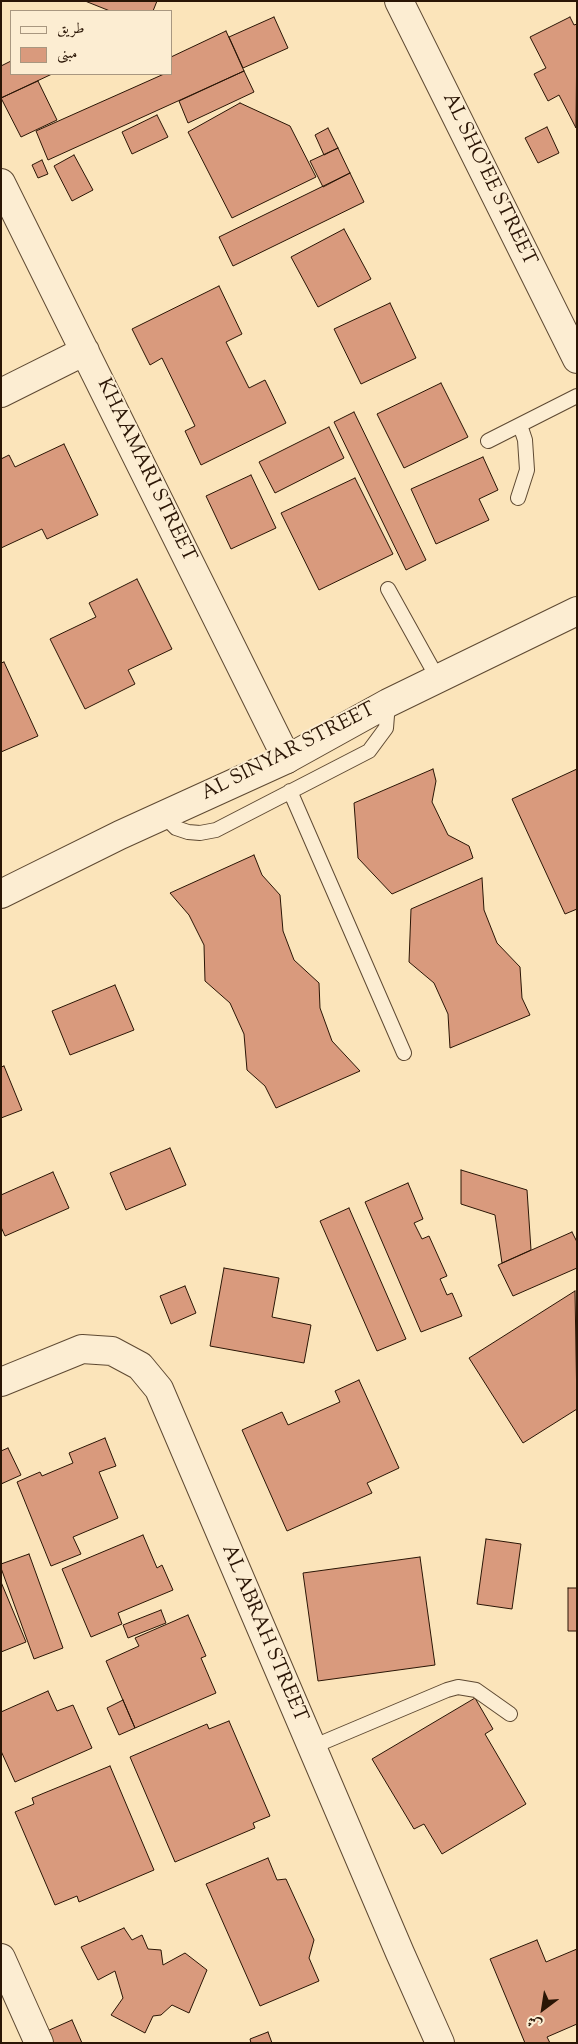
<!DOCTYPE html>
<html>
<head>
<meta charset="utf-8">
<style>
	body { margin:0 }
	#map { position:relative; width:578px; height:2044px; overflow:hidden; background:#fbe4ba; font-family:"Sorts Mill Goudy",Amiri,serif }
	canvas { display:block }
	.frame { position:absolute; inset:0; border:2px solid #2a1505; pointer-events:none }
	.legend { position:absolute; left:10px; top:10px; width:162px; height:65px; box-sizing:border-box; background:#fcedd2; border:1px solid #a89780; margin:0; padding:6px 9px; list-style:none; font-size:15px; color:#2a1505 }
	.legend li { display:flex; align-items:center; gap:10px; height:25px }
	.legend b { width:25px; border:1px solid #a89780 }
	.north { position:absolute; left:518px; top:1984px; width:50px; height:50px; -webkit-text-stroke:4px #fcedd2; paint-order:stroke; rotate:211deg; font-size:14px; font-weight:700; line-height:20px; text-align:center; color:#2a1505 }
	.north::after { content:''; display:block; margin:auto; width:18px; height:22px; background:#2a1505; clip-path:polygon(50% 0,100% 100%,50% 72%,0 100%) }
</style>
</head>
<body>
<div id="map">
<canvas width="578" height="2044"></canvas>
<div class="frame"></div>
<ul class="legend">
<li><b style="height:6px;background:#fcedd2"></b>طريق</li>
<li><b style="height:14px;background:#d99a7d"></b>مبنى</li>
</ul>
<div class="north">ش</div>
</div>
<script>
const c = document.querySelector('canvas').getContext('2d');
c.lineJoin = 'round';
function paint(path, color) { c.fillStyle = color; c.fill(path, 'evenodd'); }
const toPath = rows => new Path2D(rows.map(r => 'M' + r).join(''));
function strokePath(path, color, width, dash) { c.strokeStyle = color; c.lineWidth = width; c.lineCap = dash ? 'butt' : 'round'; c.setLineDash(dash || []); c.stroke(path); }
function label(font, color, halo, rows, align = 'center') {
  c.font = font + ' "Sorts Mill Goudy",serif'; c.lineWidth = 4; c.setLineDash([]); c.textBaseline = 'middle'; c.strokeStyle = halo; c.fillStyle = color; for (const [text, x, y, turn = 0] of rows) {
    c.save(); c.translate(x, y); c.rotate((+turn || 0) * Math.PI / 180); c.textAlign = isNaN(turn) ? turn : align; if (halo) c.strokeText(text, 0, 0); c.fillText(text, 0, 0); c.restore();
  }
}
const building = toPath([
	[85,1,157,1,153,11,110,11,85,1],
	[274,17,288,48,243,68,229,37,274,17],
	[570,17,574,25,577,24,576,128,559,95,548,101,534,74,546,68,530,37,570,17],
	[226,31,244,71,48,160,36,131,164,74,171,74,171,57,226,31],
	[11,61,11,74,52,74,1,98,1,66,11,61],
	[244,71,254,92,188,123,179,101,244,71],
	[38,81,57,120,21,137,1,98,38,81],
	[240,103,290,126,316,177,232,218,188,132,240,103],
	[157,115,168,137,132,154,122,132,157,115],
	[547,127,559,153,538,163,525,138,547,127],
	[328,128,338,148,324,155,315,135,328,128],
	[338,148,350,173,323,187,310,161,338,148],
	[74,155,93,190,72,201,54,166,74,155],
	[42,160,48,174,38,178,32,165,42,160],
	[350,173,364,202,233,266,219,237,350,173],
	[344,229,371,279,318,307,291,257,344,229],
	[219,286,242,334,226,342,249,388,265,380,286,423,201,465,185,431,195,426,162,358,150,365,132,329,219,286],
	[390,303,416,358,361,384,334,329,390,303],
	[441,383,468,437,404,468,377,414,441,383],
	[354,412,426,560,406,570,334,422,354,412],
	[329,427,344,458,275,493,259,462,329,427],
	[64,444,98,515,47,539,42,529,1,548,1,459,9,455,15,467,64,444],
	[483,457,498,490,479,499,489,520,436,544,411,489,483,457],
	[251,475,276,528,231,549,206,496,251,475],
	[355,478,393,554,319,590,281,513,355,478],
	[137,579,172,649,128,670,135,684,85,709,50,639,96,617,89,603,137,579],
	[4,662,38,736,1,752,1,663,4,662],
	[433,769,436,781,432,802,448,835,469,846,473,858,392,894,358,858,354,803,433,769],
	[577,769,577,909,565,914,512,799,577,769],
	[254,855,262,875,280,895,283,931,294,960,319,983,320,1008,332,1041,360,1071,276,1108,265,1086,247,1070,244,1034,230,1003,205,981,204,945,189,915,170,893,254,855],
	[482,878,484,910,497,943,520,967,522,998,530,1015,450,1048,448,1014,434,983,409,962,411,909,482,878],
	[115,985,134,1030,70,1055,52,1011,115,985],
	[4,1066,22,1110,1,1118,1,1067,4,1066],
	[170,1148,186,1185,126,1210,110,1173,170,1148],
	[461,1170,527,1190,531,1250,502,1263,495,1215,461,1204,461,1170],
	[53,1172,69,1208,5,1236,1,1227,1,1195,53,1172],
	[408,1183,423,1219,414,1223,422,1239,429,1236,447,1276,440,1279,447,1295,452,1293,462,1316,421,1332,365,1202,408,1183],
	[349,1208,406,1339,377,1351,320,1221,349,1208],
	[572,1232,577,1242,577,1268,513,1296,498,1265,572,1232],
	[224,1268,279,1278,272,1317,311,1325,304,1363,210,1346,224,1268],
	[185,1286,196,1313,171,1324,160,1296,185,1286],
	[575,1291,577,1409,523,1443,469,1358,575,1291],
	[359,1380,399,1468,367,1483,372,1493,287,1531,242,1430,282,1412,288,1425,340,1402,335,1391,359,1380],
	[105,1438,116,1466,99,1472,118,1518,73,1537,81,1554,51,1566,17,1482,40,1472,42,1476,73,1463,69,1453,105,1438],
	[8,1448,21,1475,1,1484,1,1451,8,1448],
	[143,1535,157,1568,162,1565,173,1590,118,1613,122,1624,91,1637,62,1569,143,1535],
	[486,1539,521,1544,512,1609,477,1604,486,1539],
	[29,1554,63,1648,34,1659,1,1568,1,1564,29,1554],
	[420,1557,435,1665,318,1681,303,1573,420,1557],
	[1,1582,26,1642,1,1652,1,1582],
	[568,1588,577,1588,577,1631,568,1631,568,1588],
	[161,1610,166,1623,128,1638,123,1625,161,1610],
	[188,1615,206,1656,201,1658,216,1693,135,1728,106,1661,139,1646,135,1638,188,1615],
	[48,1691,57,1711,73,1705,92,1748,15,1782,1,1751,1,1712,48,1691],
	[475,1698,493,1729,485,1734,526,1804,442,1854,424,1824,414,1829,372,1759,475,1698],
	[123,1700,135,1728,119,1735,107,1708,123,1700],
	[229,1721,270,1816,253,1823,255,1828,175,1862,130,1757,207,1724,209,1729,229,1721],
	[110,1766,154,1870,79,1902,77,1896,55,1905,15,1812,34,1804,32,1798,110,1766],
	[268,1858,277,1880,286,1879,314,1940,309,1958,319,1981,260,2006,206,1884,268,1858],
	[124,1928,132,1940,142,1935,148,1949,161,1950,163,1965,185,1953,207,1970,189,2013,172,2005,161,2015,153,2016,145,2033,111,2015,123,1998,115,1971,98,1980,81,1947,124,1928],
	[537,1940,546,1962,577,1949,577,2024,547,2037,550,2043,525,2043,490,1959,537,1940],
	[72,2020,82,2043,52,2043,47,2031,72,2020],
	[268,2032,272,2043,251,2043,250,2039,268,2032]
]);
paint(building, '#d99a7d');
strokePath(building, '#2a1505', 1);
const service = toPath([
	[488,441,577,396],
	[518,498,527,470,525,440,520,425],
	[388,589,438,679],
	[290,791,404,1053],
	[164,816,176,828,188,832,200,833,216,830,369,751,386,728,388,703],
	[312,1747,447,1690,458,1687,476,1690,510,1714]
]);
const minor = toPath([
	[399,1,577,359],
	[1,183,287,759],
	[1,393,85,351],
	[1,1382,82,1349,112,1351,140,1366,159,1389,400,1953,440,2043],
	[1,1958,39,2043]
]);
const tertiary = toPath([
	[1,894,120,835,287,759,388,703,577,611]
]);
strokePath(service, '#5e4932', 16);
strokePath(minor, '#5e4932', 30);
strokePath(tertiary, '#5e4932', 30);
strokePath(service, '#fcedd2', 14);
strokePath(minor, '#fcedd2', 28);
strokePath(tertiary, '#fcedd2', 28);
label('20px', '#2a1505', '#fcedd2', [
	["AL SHO'EE STREET",488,180,64],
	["KHAAMARI STREET",145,471,64],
	["AL SINYAR STREET",289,753,-27],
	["AL ABRAH STREET",263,1634,67]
]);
</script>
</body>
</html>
